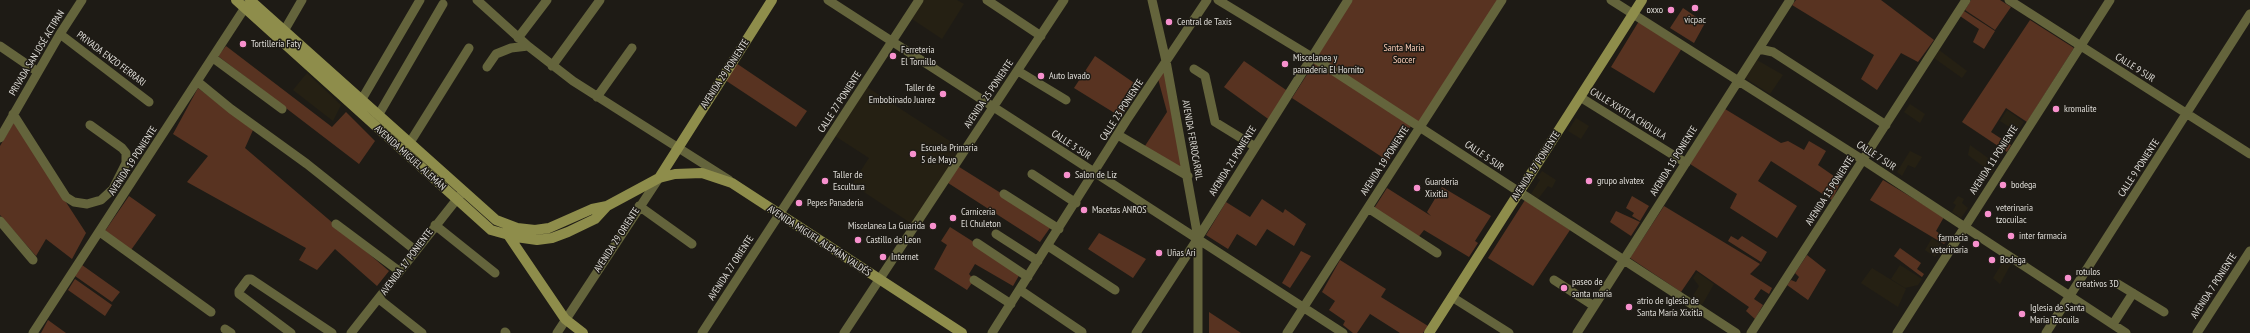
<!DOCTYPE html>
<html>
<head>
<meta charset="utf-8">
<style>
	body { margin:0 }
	canvas { display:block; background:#1e1b15 }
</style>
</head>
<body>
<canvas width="2250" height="333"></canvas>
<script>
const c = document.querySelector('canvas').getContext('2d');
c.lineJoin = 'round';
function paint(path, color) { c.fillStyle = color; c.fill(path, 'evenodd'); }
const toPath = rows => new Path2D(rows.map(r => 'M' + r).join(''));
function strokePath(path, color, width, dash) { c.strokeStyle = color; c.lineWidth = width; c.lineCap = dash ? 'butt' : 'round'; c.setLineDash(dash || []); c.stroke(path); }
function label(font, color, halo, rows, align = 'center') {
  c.font = font + ' "PT Sans Narrow",sans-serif'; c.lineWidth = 3; c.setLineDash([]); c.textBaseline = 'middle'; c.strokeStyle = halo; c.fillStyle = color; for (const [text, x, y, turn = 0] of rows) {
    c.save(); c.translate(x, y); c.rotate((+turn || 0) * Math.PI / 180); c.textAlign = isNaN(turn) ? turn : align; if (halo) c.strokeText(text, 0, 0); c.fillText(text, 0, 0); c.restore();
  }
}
paint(toPath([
	[919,0,957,0,964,4,942,39,909,17],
	[1939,50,1967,71,1962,78,1934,58],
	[1757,60,1783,75,1770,94,1745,78],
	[307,73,341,105,333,121,293,90],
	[864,85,965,151,915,226,852,184,869,158,832,134],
	[1910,104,1925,114,1920,123,1904,112],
	[2007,110,2024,122,2017,132,2000,121],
	[1576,118,1589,126,1581,139,1568,131],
	[1970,145,1988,158,1986,165,1994,170,1992,173,1968,155],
	[1910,151,1922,157,1915,168,1908,165,1902,176,1897,172],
	[1542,171,1556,180,1552,188,1548,186,1538,199,1531,194,1540,180,1537,178],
	[1958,196,1964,199,1962,203,1968,208,1961,218,1952,212,1956,205,1953,203],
	[1932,238,1943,246,1935,257,1925,250],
	[2004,260,2011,264,2000,284,1993,278],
	[1900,265,1922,279,1918,285,1905,288,1891,279],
	[1872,268,1906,289,1898,307,1861,283],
	[1697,272,1714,284,1702,305,1691,299,1699,286,1693,278]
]), '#252013');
paint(toPath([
	[1348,0,1502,0,1420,127,1312,57],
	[1796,0,1881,0,1934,40,1918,62,1901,53,1877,90,1861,79,1874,55,1792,5],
	[1971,0,2000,0,2011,7,1995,30,1965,10],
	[1683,8,1705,23,1694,43,1670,28],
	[1964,11,1995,31,1984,49,1973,42,1979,29,1960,16],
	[2030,20,2074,48,2027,122,2006,108,1991,132,2011,145,2007,152,1962,122],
	[1639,21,1682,48,1654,93,1611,67],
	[226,46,332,127,346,112,375,141,359,164,218,56],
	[1095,56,1140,87,1121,117,1074,88],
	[733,61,807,111,796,127,722,78],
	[1166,61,1188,176,1143,149,1167,112,1157,75],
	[1244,61,1289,92,1271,121,1224,87],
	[1315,62,1411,126,1388,161,1292,98],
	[198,88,253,130,245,148,389,271,377,286,335,249,317,270,299,260,306,248,187,182,208,156,173,134],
	[1725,109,1781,143,1788,141,1804,150,1809,141,1826,151,1818,165,1841,181,1832,200,1771,161,1758,181,1797,206,1777,238,1730,208,1737,194,1687,162],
	[14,122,86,233,72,259,46,239,36,256,0,215,0,146],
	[956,165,1052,225,1040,242,945,181],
	[1883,180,1944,217,1936,231,1948,240,1944,244,1870,200],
	[1442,187,1491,216,1475,241,1478,243,1469,257,1424,230,1417,239,1373,210,1387,188,1431,216,1427,212],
	[129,196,156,215,131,250,105,231],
	[1632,196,1649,206,1640,221,1632,216,1634,213,1626,208],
	[1262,199,1283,213,1285,209,1306,224,1294,246,1267,229,1256,246,1237,234,1228,249,1206,235,1226,202,1250,217],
	[1525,200,1570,230,1533,286,1488,258],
	[1664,206,1760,264,1750,274,1772,288,1769,294,1761,289,1754,299,1763,305,1755,319,1746,311,1749,307,1696,270,1681,292,1630,258],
	[1616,211,1640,222,1631,236,1610,222],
	[950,227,1021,272,1013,286,975,264,969,274,974,280,967,290,934,269,947,245,941,241],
	[1099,233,1146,259,1133,278,1088,249],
	[1731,236,1738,240,1742,236,1767,252,1761,262,1728,241],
	[1900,248,1921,263,1917,269,1924,274,1922,277,1894,256],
	[1301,251,1311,256,1290,288,1282,283],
	[1807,255,1826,270,1808,300,1787,285,1791,280,1796,282,1799,277,1795,273],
	[1340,260,1386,289,1381,297,1428,326,1423,333,1400,333,1367,312,1370,314,1357,333,1353,333,1343,325,1345,321,1329,310,1335,301,1322,292],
	[82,265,120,292,112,302,75,276],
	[75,279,112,305,105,316,68,290],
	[1209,312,1241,333,1209,333],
	[48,320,66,333,41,333]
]), '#583321');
strokePath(toPath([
	[477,0,528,46,573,81,729,180],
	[828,0,1343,333],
	[987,0,1041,36],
	[1152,0,1166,61,1198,238,1198,333],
	[1218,0,1312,57,1736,333],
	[1611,0,1863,160,2126,333],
	[2009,0,2250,154],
	[284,31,302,0],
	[60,34,149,102],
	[518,38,547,0],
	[0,46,38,72],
	[1759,49,1773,52,1886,125],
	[213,58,282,109],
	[552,66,600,0],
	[487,67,496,54,511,48,528,46],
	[1194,69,1205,76,1215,122,1254,146],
	[1018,71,1066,100],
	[198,82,231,109,307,164,415,250],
	[597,97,632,48],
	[1580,97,1686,163],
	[362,99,420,0],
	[13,114,66,197,74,202,87,204,101,200,113,189,126,163,126,153,122,148,90,125],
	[379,114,443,4],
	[1118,135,1188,176],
	[0,138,60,34,82,0],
	[409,144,469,48],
	[1032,174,1076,203],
	[1004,194,1059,229],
	[639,206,692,244],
	[1368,208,1437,253],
	[0,221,33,260],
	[336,224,399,271],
	[435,225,495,273],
	[100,232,211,312],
	[996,234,1038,261],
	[977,243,1028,277],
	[1048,246,1115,290],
	[974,280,1011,304],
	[1554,280,1594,306],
	[2118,284,2164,312],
	[1020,290,1082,332],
	[1452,297,1509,333],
	[379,299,422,333],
	[2113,324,2133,293],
	[225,329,231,333],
	[505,332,506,333],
	[33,333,248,3],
	[291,333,239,294,239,291,248,279,251,279,332,333],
	[351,333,461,194],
	[557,333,659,178],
	[702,333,919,0],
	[844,333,1064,0],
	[992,333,1126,121,1207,0],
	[1136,333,1198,238,1348,0],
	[1287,333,1502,0],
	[1577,333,1790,0],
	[1751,333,1966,0],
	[1897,333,2110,0],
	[2046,333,2250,14],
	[2197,333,2250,251]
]), '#64643c', 9);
strokePath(toPath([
	[236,0,491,230,516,237,537,240,552,238,568,232,595,219,607,206,659,178,675,174,702,173,732,183,962,333],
	[250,0,496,220,517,228,535,230,549,228,592,209,607,206],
	[659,178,772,0],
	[506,232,565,319,583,333],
	[1429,333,1642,0]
]), '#8e8d4b', 10);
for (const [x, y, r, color] of [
	[1695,8,4,"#f790cd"],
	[1671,10,4,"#f790cd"],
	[1169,22,4,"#f790cd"],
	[243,44,4,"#f790cd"],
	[893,56,4,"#f790cd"],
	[1285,64,4,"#f790cd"],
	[1041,76,4,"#f790cd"],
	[943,94,4,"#f790cd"],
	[2056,109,4,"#f790cd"],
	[913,154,4,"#f790cd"],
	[1067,175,4,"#f790cd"],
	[825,181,4,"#f790cd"],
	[1589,181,4,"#f790cd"],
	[2003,185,4,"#f790cd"],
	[1417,188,4,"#f790cd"],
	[799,203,4,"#f790cd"],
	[1084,210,4,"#f790cd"],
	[1988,214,4,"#f790cd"],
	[953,218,4,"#f790cd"],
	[933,226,4,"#f790cd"],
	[2011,236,4,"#f790cd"],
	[858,240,4,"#f790cd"],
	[1976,244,4,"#f790cd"],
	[1159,253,4,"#f790cd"],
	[883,257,4,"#f790cd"],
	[1992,260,4,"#f790cd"],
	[2068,278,4,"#f790cd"],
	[1564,288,4,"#f790cd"],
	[1629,307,4,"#f790cd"],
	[2022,314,4,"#f790cd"]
]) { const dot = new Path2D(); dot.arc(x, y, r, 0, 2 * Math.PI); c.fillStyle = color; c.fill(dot); strokePath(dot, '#1e1b15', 1.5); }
label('10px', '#dfddd8', '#1e1b15', [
	["oxxo",1663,10,"right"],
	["vicpac",1695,20,"center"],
	["Central de Taxis",1177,22],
	["Tortillería Faty",251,44],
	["Ferreteria",901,50],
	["El Tornillo",901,62],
	["Miscelanea y",1293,58],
	["panaderia El Hornito",1293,70],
	["Auto lavado",1049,76],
	["Taller de",935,88,"right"],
	["Embobinado Juarez",935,100,"right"],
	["kromalite",2064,109],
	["Escuela Primaria",921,148],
	["5 de Mayo",921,160],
	["Taller de",833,175],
	["Escultura",833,187],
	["Salon de Liz",1075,175],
	["grupo alvatex",1597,181],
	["Guarderia",1425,182],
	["Xixitla",1425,194],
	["bodega",2011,185],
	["Pepes Panaderia",807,203],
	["veterinaria",1996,208],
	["tzocuilac",1996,220],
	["Macetas ANROS",1092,210],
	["Carniceria",961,212],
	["El Chuleton",961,224],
	["Miscelanea La Guarida",925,226,"right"],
	["inter farmacia",2019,236],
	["farmacia",1968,238,"right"],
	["veterinaria",1968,250,"right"],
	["Castillo de Leon",866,240],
	["Uñas Ari",1167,253],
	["Internet",891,257],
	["Bodega",2000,260],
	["rotulos",2076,272],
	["creativos 3D",2076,284],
	["paseo de",1572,282],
	["santa maria",1572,294],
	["atrio de Iglesia de",1637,301],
	["Santa María Xixitla",1637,313],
	["Iglesia de Santa",2030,308],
	["Maria Tzocuila",2030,320]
], 'left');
label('10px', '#fdcfba', '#1e1b15', [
	["Santa Maria",1404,48],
	["Soccer",1404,60]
]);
label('10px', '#dfddd8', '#1e1b15', [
	["PRIVADA SAN JOSÉ ACTIPAN",37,53,-59],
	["PRIVADA ENZO FERRARI",111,59,37],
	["CALLE 9 SUR",2135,68,32],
	["AVENIDA 29 PONIENTE",725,74,-57],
	["AVENIDA 25 PONIENTE",989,94,-56],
	["CALLE 27 PONIENTE",840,102,-57],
	["CALLE 23 PONIENTE",1122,110,-57],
	["CALLE XIXITLA CHOLULA",1628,114,32],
	["AVENIDA FERROCARRIL",1192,140,80],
	["CALLE 3 SUR",1071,145,33],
	["CALLE 5 SUR",1484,156,34],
	["CALLE 7 SUR",1876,156,33],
	["AVENIDA MIGUEL ALEMÁN",410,158,42],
	["AVENIDA 11 PONIENTE",1994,160,-57],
	["AVENIDA 19 PONIENTE",133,161,-57],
	["AVENIDA 21 PONIENTE",1233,161,-58],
	["AVENIDA 19 PONIENTE",1385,161,-57],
	["AVENIDA 15 PONIENTE",1674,161,-58],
	["AVENIDA 17 PONIENTE",1536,166,-57],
	["CALLE 9 PONIENTE",2139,168,-57],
	["AVENIDA 13 PONIENTE",1830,191,-57],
	["AVENIDA 29 ORIENTE",617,240,-57],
	["AVENIDA MIGUEL ALEMÁN VALDÉS",819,241,33],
	["AVENIDA 17 PONIENTE",407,262,-53],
	["AVENIDA 27 ORIENTE",731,268,-57],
	["AVENIDA 7 PONIENTE",2214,286,-57]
]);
</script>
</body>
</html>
